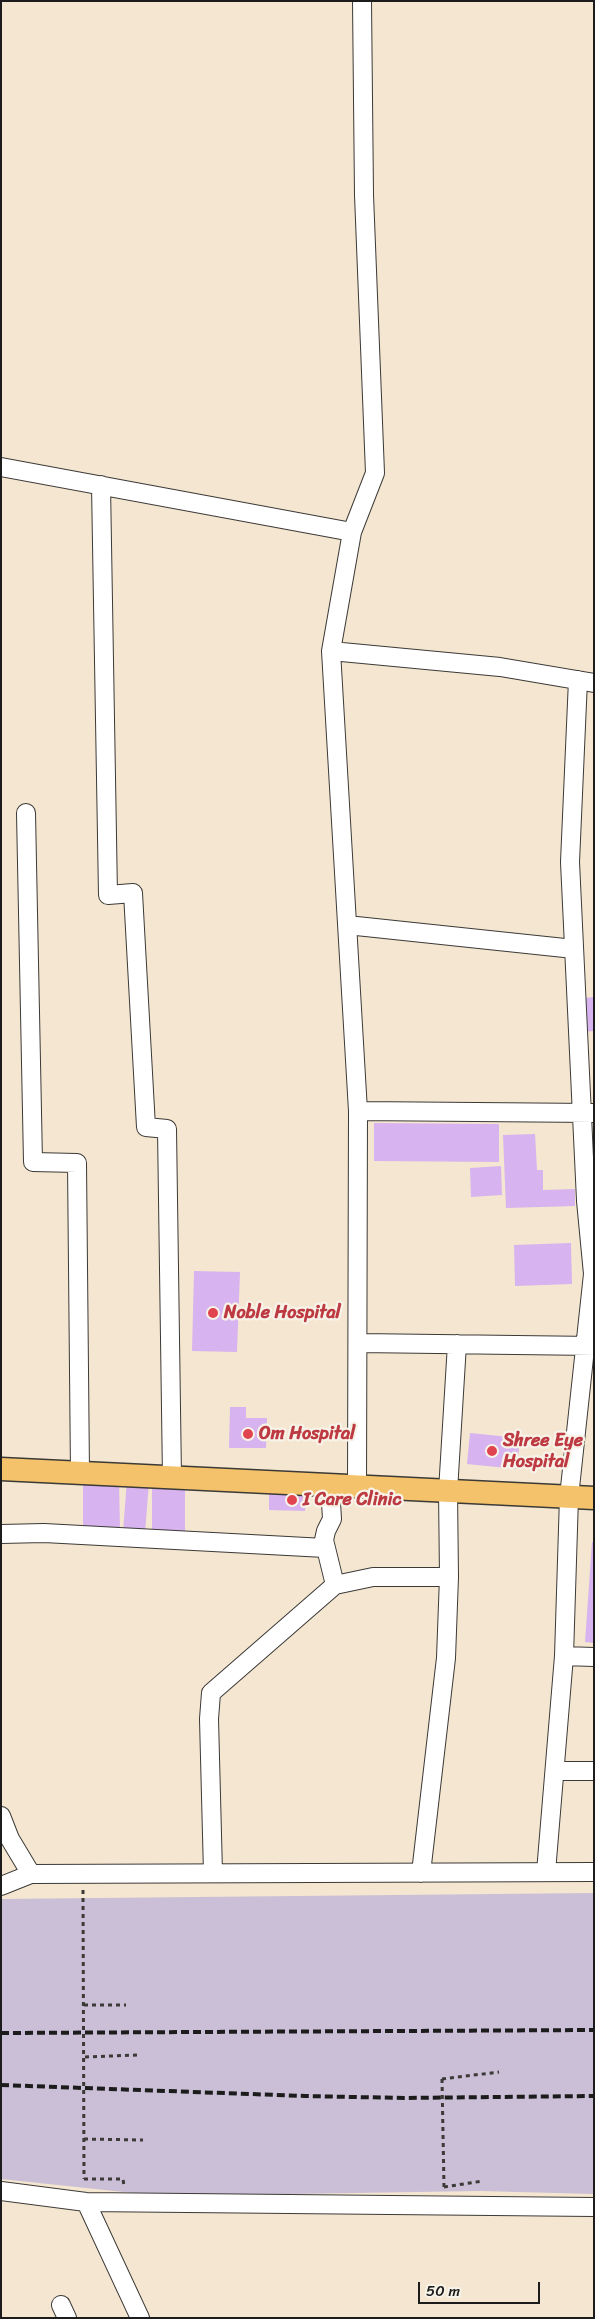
<!DOCTYPE html>
<html>
<head>
<meta charset="utf-8">
<style>
	body { margin:0 }
	#map { position:relative; width:595px; height:2319px; overflow:hidden; background:#f4e6d0; font-family:Sriracha,sans-serif }
	canvas { display:block }
	.frame { position:absolute; inset:0; border:2px solid #1c1c1c; pointer-events:none }
	.scale { position:absolute; left:418px; top:2282px; width:122px; height:22px; box-sizing:border-box; border:2px solid #1c1c1c; border-top:0; padding-left:6px; font-size:15px; line-height:18px; white-space:nowrap; color:#1c1c1c; -webkit-text-stroke:4px #f7f3e8; paint-order:stroke }
</style>
</head>
<body>
<div id="map">
<canvas width="595" height="2319"></canvas>
<div class="frame"></div>
<div class="scale">50 m</div>
</div>
<script>
const c = document.querySelector('canvas').getContext('2d');
c.lineJoin = 'round';
function paint(path, color) { c.fillStyle = color; c.fill(path, 'evenodd'); }
const toPath = rows => new Path2D(rows.map(r => 'M' + r).join(''));
function strokePath(path, color, width, dash) { c.strokeStyle = color; c.lineWidth = width; c.lineCap = dash ? 'butt' : 'round'; c.setLineDash(dash || []); c.stroke(path); }
function label(font, color, halo, rows, align = 'center') {
  c.font = font + ' Sriracha,sans-serif'; c.lineWidth = 4.5; c.setLineDash([]); c.textBaseline = 'middle'; c.strokeStyle = halo; c.fillStyle = color; for (const [text, x, y, turn = 0] of rows) {
    c.save(); c.translate(x, y); c.rotate((+turn || 0) * Math.PI / 180); c.textAlign = isNaN(turn) ? turn : align; if (halo) c.strokeText(text, 0, 0); c.fillText(text, 0, 0); c.restore();
  }
}
paint(toPath([
	[594,1893,594,2194,480,2191,162,2196,1,2179,1,1899]
]), '#cabfd6');
paint(toPath([
	[594,997,594,1031,583,1032,584,998],
	[374,1123,499,1124,499,1162,374,1161],
	[535,1134,537,1170,543,1170,543,1190,575,1189,575,1206,506,1208,503,1135],
	[501,1166,502,1195,471,1197,470,1168],
	[571,1243,572,1284,515,1286,514,1245],
	[194,1271,240,1272,237,1352,192,1351],
	[230,1407,246,1407,246,1418,267,1418,266,1448,229,1448],
	[470,1433,520,1438,517,1469,467,1464],
	[119,1479,120,1531,83,1531,83,1480],
	[127,1480,149,1482,145,1533,123,1532],
	[152,1486,185,1486,185,1535,152,1535],
	[269,1488,306,1489,305,1511,269,1510],
	[592,1542,594,1542,594,1643,585,1642]
]), '#d7b3ef');
const minor = toPath([
	[1,467,352,532,331,651,358,1111,357,1487],
	[101,485,108,895,133,893,146,1127,167,1129,172,1478],
	[352,532,375,473,364,195,362,1],
	[331,651,500,667,594,683],
	[578,680,570,862,586,1200],
	[26,813,33,1162,77,1163,80,1474],
	[347,925,574,949],
	[358,1111,593,1113],
	[359,1343,594,1346],
	[330,1486,332,1519,326,1531,324,1540,335,1585],
	[1,1534,44,1533,325,1548],
	[564,1656,594,1657],
	[555,1771,594,1771],
	[1,1816,10,1839,31,1874,594,1872],
	[546,1872,564,1656,569,1497,593,1274,586,1201,594,1184],
	[213,1873,209,1719,211,1693,335,1585,373,1577,449,1577],
	[421,1873,446,1658,449,1577,448,1491,457,1344],
	[1,1886,31,1874],
	[1,2191,86,2202,594,2207],
	[86,2202,140,2318],
	[61,2305,67,2318]
]);
const major = toPath([
	[1,1469,594,1498]
]);
strokePath(minor, '#3c3a37', 20);
strokePath(major, '#3c3a37', 25);
strokePath(toPath([
	[84,2005,126,2005],
	[85,2057,137,2055],
	[442,2079,499,2072],
	[84,2139,143,2140],
	[84,2179,123,2179,124,2186],
	[444,2187,483,2181]
]), '#3c3a37', 3, [4, 4]);
strokePath(minor, '#fff', 18);
strokePath(major, '#f3c26a', 22);
strokePath(toPath([
	[1,2033,594,2030],
	[1,2085,305,2096,404,2098,594,2096]
]), '#1c1c1c', 4, [8, 4]);
strokePath(toPath([
	[83,1890,84,2179],
	[442,2079,444,2187]
]), '#3c3a37', 3, [4, 4]);
for (const [x, y, r, color] of [
	[213,1313,6,"#e0444e"],
	[248,1434,6,"#e0444e"],
	[492,1451,6,"#e0444e"],
	[292,1500,6,"#e0444e"]
]) { const dot = new Path2D(); dot.arc(x, y, r, 0, 2 * Math.PI); c.fillStyle = color; c.fill(dot); strokePath(dot, '#f7f3e8', 2); }
label('bold 18px', '#be3a42', '#f7f3e8', [
	["Noble Hospital",224,1313],
	["Om Hospital",259,1434],
	["Shree Eye",503,1441],
	["Hospital",503,1462],
	["I Care Clinic",303,1500]
], 'left');
</script>
</body>
</html>
